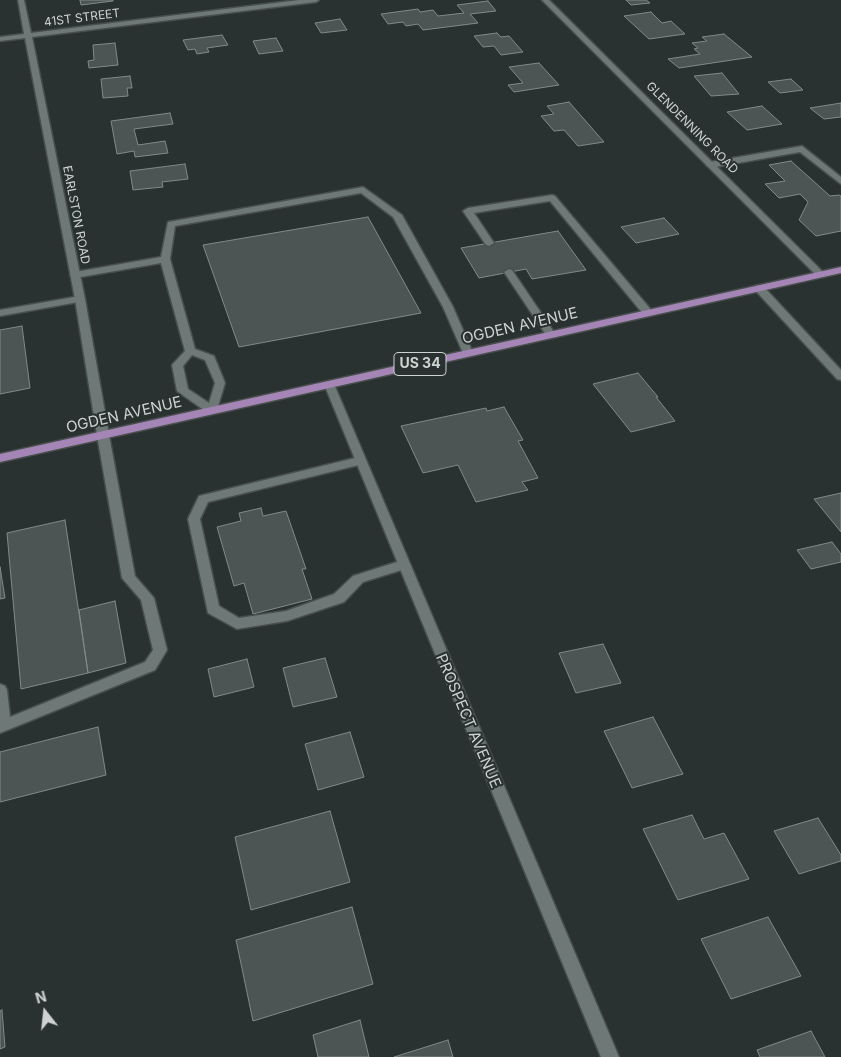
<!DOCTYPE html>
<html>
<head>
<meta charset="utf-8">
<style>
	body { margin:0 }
	#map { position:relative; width:841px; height:1057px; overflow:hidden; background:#293230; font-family:Inter,sans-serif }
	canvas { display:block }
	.north { position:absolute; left:20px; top:987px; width:50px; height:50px; -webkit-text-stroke:4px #293230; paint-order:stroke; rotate:344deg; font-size:14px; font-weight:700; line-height:20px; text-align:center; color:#ced3d2 }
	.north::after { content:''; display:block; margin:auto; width:18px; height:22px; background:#ced3d2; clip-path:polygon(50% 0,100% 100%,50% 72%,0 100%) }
</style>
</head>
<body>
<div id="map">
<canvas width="841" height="1057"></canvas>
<div class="north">N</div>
</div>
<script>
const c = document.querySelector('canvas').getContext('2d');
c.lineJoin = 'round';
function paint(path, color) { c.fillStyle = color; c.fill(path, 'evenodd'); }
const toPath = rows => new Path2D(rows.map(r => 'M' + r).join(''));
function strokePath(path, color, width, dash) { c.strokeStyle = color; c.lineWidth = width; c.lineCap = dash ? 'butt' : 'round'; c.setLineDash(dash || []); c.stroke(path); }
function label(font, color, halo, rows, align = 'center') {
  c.font = font + ' Inter,sans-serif'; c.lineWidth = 4; c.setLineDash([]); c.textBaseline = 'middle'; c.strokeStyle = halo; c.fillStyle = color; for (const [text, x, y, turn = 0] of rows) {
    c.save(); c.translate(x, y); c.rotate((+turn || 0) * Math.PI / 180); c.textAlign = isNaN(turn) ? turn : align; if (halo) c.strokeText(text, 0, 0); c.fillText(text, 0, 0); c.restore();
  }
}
const building = toPath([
	[80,0,113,0,113,1,81,5,80,0],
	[626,0,646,0,650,3,631,5,626,0],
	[488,1,496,11,470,14,478,23,423,30,418,24,406,26,403,22,388,24,381,14,418,9,420,12,433,10,438,16,464,13,457,5,488,1],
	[651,12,662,23,671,21,685,34,649,39,624,16,651,12],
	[340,19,347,30,321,33,315,23,340,19],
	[497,33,501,37,509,36,523,52,501,55,494,46,483,47,474,36,497,33],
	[724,34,752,57,679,68,668,59,700,54,694,49,698,48,692,43,707,41,702,37,724,34],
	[222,35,228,45,207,48,209,52,197,54,195,49,188,50,183,40,222,35],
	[276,38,283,51,259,54,253,41,276,38],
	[115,43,118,65,89,68,88,61,94,60,93,45,115,43],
	[539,63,559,85,514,92,508,85,523,83,509,67,539,63],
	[722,73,739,94,711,96,694,76,722,73],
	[130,76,132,88,127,88,128,96,103,98,101,79,130,76],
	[791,79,803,90,780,93,768,82,791,79],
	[569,102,604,142,578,146,564,130,554,131,541,116,554,114,547,106,569,102],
	[841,103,841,117,824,119,810,108,841,103],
	[762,106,782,124,747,130,727,112,762,106],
	[170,113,173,124,134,129,138,145,165,141,168,153,135,157,134,151,117,154,111,121,170,113],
	[791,161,830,196,839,195,841,196,841,231,816,236,799,220,808,202,800,194,779,198,765,184,785,181,769,165,791,161],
	[185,164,188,179,162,182,163,187,133,190,130,171,185,164],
	[368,217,421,313,239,347,203,245,368,217],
	[664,218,679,234,636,243,621,227,664,218],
	[558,231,586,270,532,279,526,269,479,278,461,248,558,231],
	[22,326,30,388,0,394,0,330,22,326],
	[638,373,658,397,656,397,675,421,631,432,593,384,638,373],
	[504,407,523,440,518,441,538,478,522,482,528,490,476,502,458,465,423,473,401,426,486,408,487,411,504,407],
	[841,493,841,532,814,499,841,493],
	[261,508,263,516,286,511,306,569,302,569,312,599,253,614,244,583,234,586,217,527,241,521,239,513,261,508],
	[65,520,88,673,21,689,7,533,65,520],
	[832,542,841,554,841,562,811,569,797,550,832,542],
	[0,567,5,598,0,599,0,567],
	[115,601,126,663,88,673,79,610,115,601],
	[603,644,621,683,576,693,559,653,603,644],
	[325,658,337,697,293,707,283,668,325,658],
	[247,659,254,687,214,697,208,669,247,659],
	[653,717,683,774,632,788,604,731,653,717],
	[98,727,106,775,0,802,0,752,98,727],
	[350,732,364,777,318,790,305,744,350,732],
	[330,811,350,882,251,910,235,837,330,811],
	[692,815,704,839,724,833,749,879,678,900,643,829,692,815],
	[818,818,841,855,841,861,799,874,774,831,818,818],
	[352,907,373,984,253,1021,236,940,352,907],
	[768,917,801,976,731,999,701,939,768,917],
	[2,1010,5,1047,0,1049,0,1011,2,1010],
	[360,1020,369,1057,318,1057,313,1035,360,1020],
	[811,1031,825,1057,760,1057,757,1050,811,1031],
	[448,1040,453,1057,394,1057,448,1040]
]);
paint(building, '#4c5553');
strokePath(building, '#808a88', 1);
const service = toPath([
	[802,146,841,177,841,184,800,152,710,168,706,165,710,162,802,146],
	[363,187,402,215,453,307,473,353,472,355,464,355,463,353,443,307,393,217,361,193,175,226,170,259,195,349,214,356,225,383,216,413,208,413,177,391,172,365,185,351,161,263,75,278,70,275,75,272,161,257,168,222,363,187],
	[192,355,205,360,215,383,209,403,188,389,183,366,192,355],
	[552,195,555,196,652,311,652,315,644,315,550,201,474,213,494,243,489,246,486,245,463,211,468,208,552,195],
	[509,269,512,270,556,335,555,337,547,337,546,335,504,272,509,269],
	[80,296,84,297,84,301,0,316,0,310,80,296],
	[103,431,109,435,135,576,154,598,167,650,155,670,0,733,0,684,5,686,7,690,10,717,145,662,153,650,141,600,122,578,97,435,103,431],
	[359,457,363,458,365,461,363,464,208,502,200,519,219,606,239,618,286,611,334,594,353,576,403,560,408,562,409,565,408,568,363,582,344,602,287,621,237,629,208,613,188,519,199,496,359,457]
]);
const minor = toPath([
	[18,0,24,0,31,33,299,0,319,0,316,2,32,37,85,299,109,435,103,439,97,435,75,299,25,38,0,41,0,37,24,34,18,0],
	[542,0,549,0,824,273,824,277,818,277,542,0],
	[759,285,763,286,841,370,841,380,837,379,755,290,755,286,759,285],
	[329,381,334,384,619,1057,601,1057,324,384,329,381]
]);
const primary = toPath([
	[841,267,841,273,0,462,0,454,841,267]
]);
strokePath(service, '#474e4c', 3);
strokePath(minor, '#474e4c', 3);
strokePath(primary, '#474e4c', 3);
paint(service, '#6e7876');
paint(minor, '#6e7876');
paint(primary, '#a485b6');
label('12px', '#ced3d2', '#293230', [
	["41ST STREET",82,18,-7],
	["GLENDENNING ROAD",692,128,45],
	["EARLSTON ROAD",76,215,79]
]);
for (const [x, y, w] of [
	[420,364,52]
]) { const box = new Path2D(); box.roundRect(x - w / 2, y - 11.5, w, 23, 4); c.fillStyle = '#293230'; c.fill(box); strokePath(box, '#ced3d2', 1); }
label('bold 14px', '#ced3d2', null, [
	["US 34",420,364]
]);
label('15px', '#ced3d2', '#293230', [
	["OGDEN AVENUE",520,326,-13],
	["OGDEN AVENUE",124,415,-13],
	["PROSPECT AVENUE",468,721,67]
]);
</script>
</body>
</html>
